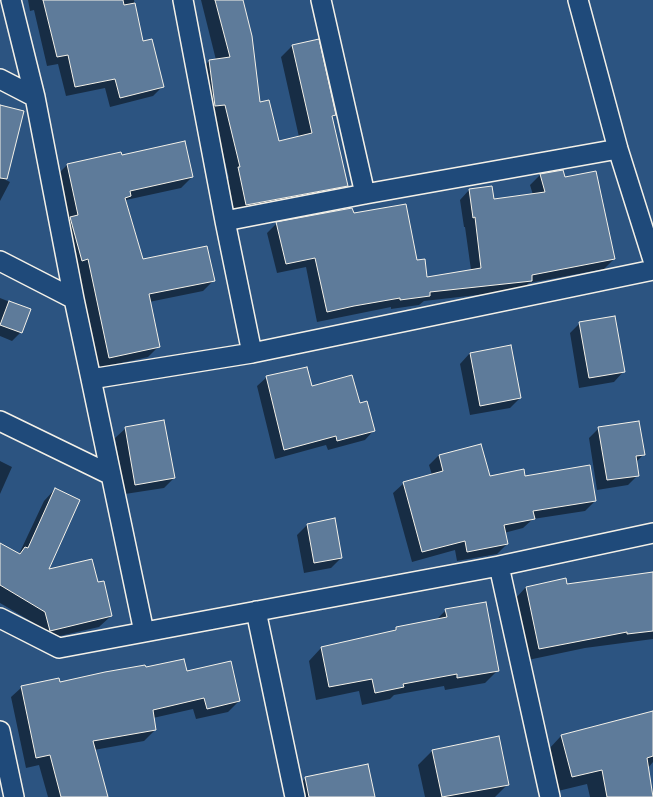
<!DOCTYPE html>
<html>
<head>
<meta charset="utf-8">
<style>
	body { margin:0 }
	canvas { display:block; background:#2c5481 }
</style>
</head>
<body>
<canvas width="653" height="797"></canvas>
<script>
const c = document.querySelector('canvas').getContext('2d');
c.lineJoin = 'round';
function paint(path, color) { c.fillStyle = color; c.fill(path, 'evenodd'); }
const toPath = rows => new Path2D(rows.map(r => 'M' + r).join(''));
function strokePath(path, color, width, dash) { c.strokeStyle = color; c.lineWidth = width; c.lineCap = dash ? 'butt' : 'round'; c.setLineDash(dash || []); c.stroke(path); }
paint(toPath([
	[28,0,134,0,142,42,163,86,153,96,110,107,105,88,66,96,58,64,47,66,34,10,30,11],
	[201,0,242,0,259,103,279,142,299,137,281,57,292,46,335,115,332,118,347,186,335,197,235,216,228,179,229,178,214,116,198,72,209,61,216,60],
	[0,106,23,111,6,180,10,182,0,201],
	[121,156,192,177,181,188,126,200,143,260,214,280,203,291,149,302,159,346,148,357,98,368,56,176,67,165],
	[562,171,564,178,614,259,604,269,529,283,521,290,424,301,419,305,391,309,391,307,317,322,306,267,277,273,267,233,277,223,353,214,416,262,426,278,471,270,465,227,464,227,460,200,469,190,493,200,533,195,530,185,540,175],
	[0,298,30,310,21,332,12,341,0,336],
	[580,323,624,371,614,382,579,388,570,333],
	[470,353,520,398,510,408,470,415,460,364],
	[267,377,311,387,359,404,374,430,365,440,328,450,326,445,275,459,257,386],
	[126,428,174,478,164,488,125,494,115,438],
	[599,428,643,455,636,462,638,475,628,485,597,490,589,438],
	[439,455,489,477,524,477,595,501,585,511,533,519,523,528,504,533,507,544,497,554,457,561,455,550,412,562,393,493,404,483,432,475,429,465],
	[0,461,12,467,0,494],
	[55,489,47,571,97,584,111,616,99,627,38,641,34,623,0,603,0,544,19,554,44,501],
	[307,525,341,558,331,568,304,573,297,535],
	[653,573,653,639,585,648,528,660,515,599,526,587,566,585],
	[446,610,498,670,485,683,445,690,444,686,394,695,390,699,362,705,359,691,316,700,309,661,321,648,392,632,396,628,435,621],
	[145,668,186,672,239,701,228,712,196,719,193,709,153,718,155,730,144,741,94,750,107,797,48,797,39,765,26,768,11,697,22,687,59,684],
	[653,720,653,762,648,768,653,797,590,797,587,784,558,791,547,751,561,736],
	[433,750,508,784,495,797,425,797,418,765],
	[306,778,374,797,292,797,291,792]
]), '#0007');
const building = toPath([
	[43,0,123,0,124,5,135,3,143,41,152,39,164,87,120,98,115,79,75,87,68,55,57,57,43,0],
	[215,0,243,0,252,36,260,102,269,100,279,141,312,133,292,45,319,39,336,115,332,116,348,186,246,205,238,167,240,167,225,105,215,106,209,60,230,57,215,0],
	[0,105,24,111,7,179,0,178,0,105],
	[185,141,193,177,130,191,131,196,125,198,143,259,207,246,215,281,149,294,160,347,109,358,88,259,82,261,70,217,78,215,67,164,121,152,122,155,185,141],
	[563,170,565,177,596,171,615,259,532,275,532,281,430,292,430,296,400,300,400,298,354,306,327,312,315,258,286,264,276,222,352,208,354,213,406,204,417,260,425,259,427,277,481,268,475,217,473,218,469,189,492,186,494,199,545,192,540,174,563,170],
	[9,301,31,309,22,333,0,325,9,301],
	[615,316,625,372,589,378,579,322,615,316],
	[511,345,521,398,480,406,470,353,511,345],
	[307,367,312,386,352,375,360,403,367,401,375,431,337,441,336,436,284,450,266,376,307,367],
	[164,420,175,478,135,485,125,427,164,420],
	[639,421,645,455,636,456,639,476,607,480,598,427,639,421],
	[481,444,490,476,524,469,525,476,590,465,596,501,533,511,535,519,504,525,508,544,467,552,465,541,422,552,403,482,443,471,439,455,481,444],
	[55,488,80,500,49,569,92,559,98,582,104,581,112,616,50,631,45,612,0,585,0,543,20,554,25,547,28,548,55,488],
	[335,518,342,558,314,563,307,524,335,518],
	[653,572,653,631,627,634,627,632,539,649,526,587,566,578,567,584,653,572],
	[486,602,499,671,457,678,457,674,403,684,404,687,375,693,372,679,329,687,321,647,396,630,396,627,447,617,445,609,486,602],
	[184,659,187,671,231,661,240,701,207,709,204,698,153,710,156,730,93,741,108,797,61,797,50,755,36,758,21,686,59,678,60,682,105,672,145,665,146,667,184,659],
	[653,711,653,756,647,758,653,797,607,797,602,770,572,777,561,735,653,711],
	[499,736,509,785,442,797,432,750,499,736],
	[368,764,375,797,309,797,305,777,368,764]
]);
paint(building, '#5e7b9a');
strokePath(building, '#f4f1e8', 1);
const street = toPath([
	[11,0,35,97,74,299,91,379],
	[183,0,225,221],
	[321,0,365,194],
	[578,0,618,149,653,260],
	[0,79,35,97],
	[0,261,74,299],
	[252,353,653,270],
	[0,421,111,475],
	[499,566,653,533],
	[256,611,295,797],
	[0,618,59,648,499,566,550,797],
	[144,632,91,379,252,353,225,221,365,194,618,149],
	[0,731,14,797]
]);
strokePath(street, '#f4f1e8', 22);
strokePath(street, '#1f4a7a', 19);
</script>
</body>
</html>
